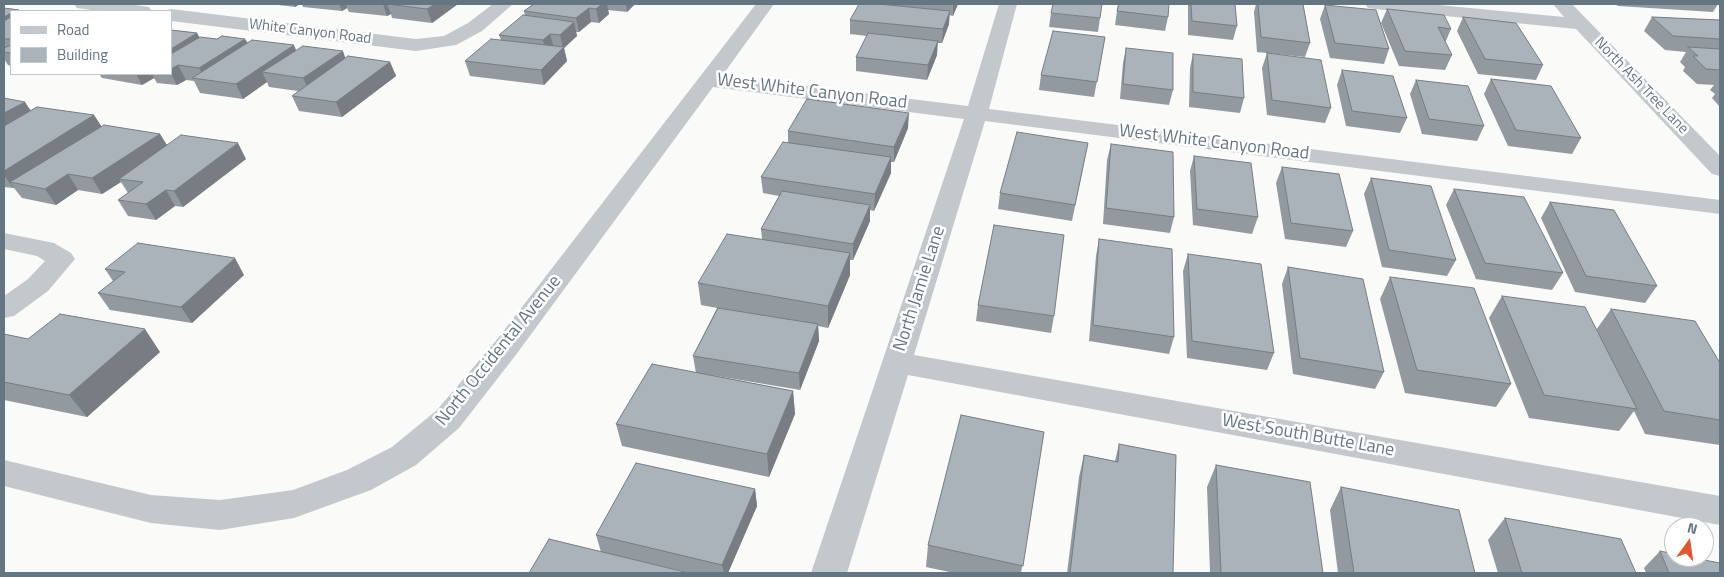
<!DOCTYPE html>
<html>
<head>
<meta charset="utf-8">
<style>
	body { margin:0 }
	#map { position:relative; width:1724px; height:577px; overflow:hidden; background:#fafaf8; font-family:"Titillium Web",sans-serif }
	canvas { display:block }
	.frame { position:absolute; inset:0; border:5px solid #657683; pointer-events:none }
	.legend { position:absolute; left:10px; top:10px; width:162px; height:65px; box-sizing:border-box; background:#fff; border:1px solid #c1c8cd; margin:0; padding:6px 9px; list-style:none; font-size:15px; color:#657683 }
	.legend li { display:flex; align-items:center; gap:10px; height:25px }
	.legend b { width:25px; border:1px solid #c1c8cd }
	.north { position:absolute; left:1664px; top:517px; width:50px; height:50px; box-sizing:border-box; background:#fff; border:1px solid #c1c8cd; border-radius:50%; rotate:14deg; font-size:14px; font-weight:700; line-height:20px; text-align:center; color:#657683 }
	.north::after { content:''; display:block; margin:auto; width:18px; height:22px; background:#e4572e; clip-path:polygon(50% 0,100% 100%,50% 72%,0 100%) }
</style>
</head>
<body>
<div id="map">
<canvas width="1724" height="577"></canvas>
<div class="frame"></div>
<ul class="legend">
<li><b style="height:6px;background:#c3c8cc"></b>Road</li>
<li><b style="height:14px;background:#aab3b9"></b>Building</li>
</ul>
<div class="north">N</div>
</div>
<script>
const c = document.querySelector('canvas').getContext('2d');
c.lineJoin = 'round';
const toPath = rows => new Path2D(rows.map(r => 'M' + r).join(''));
function paint(path, color) { c.fillStyle = color; c.fill(path, 'evenodd'); }
function strokePath(path, color, width, dash) { c.strokeStyle = color; c.lineWidth = width; c.lineCap = dash ? 'butt' : 'round'; c.setLineDash(dash || []); c.stroke(path); }
function label(font, color, halo, rows, align = 'center') {
  c.font = font + ' "Titillium Web",sans-serif'; c.lineWidth = 5; c.setLineDash([]); c.textBaseline = 'middle'; c.strokeStyle = halo; c.fillStyle = color; for (const [text, x, y, turn = 0] of rows) {
    c.save(); c.translate(x, y); c.rotate((+turn || 0) * Math.PI / 180); c.textAlign = isNaN(turn) ? turn : align; if (halo) c.strokeText(text, 0, 0); c.fillText(text, 0, 0); c.restore();
  }
}
paint(toPath([
	[74,4,128,4,149,7,152,11,99,11,77,8,74,4],
	[493,4,513,4,482,31,456,45,416,51,171,21,171,11,164,11,171,9,416,39,444,36,468,23,493,4],
	[756,4,774,4,722,76,968,106,999,4,1017,4,989,109,1720,200,1720,214,985,121,914,355,1720,496,1720,525,908,375,847,573,811,573,964,119,713,87,515,356,459,428,416,465,371,490,294,518,220,530,151,523,4,486,4,460,151,495,220,500,293,490,347,470,392,447,437,410,495,342,756,4],
	[1365,4,1428,4,1564,17,1553,4,1572,4,1720,156,1720,176,1712,174,1576,29,1374,9,1368,8,1365,4],
	[4,233,54,243,71,253,75,259,48,291,14,316,4,318,4,296,28,279,45,261,37,256,4,249,4,233]
]), '#c3c8cc');
paint(toPath([
	[270,4,300,4,295,7],
	[302,4,458,4,432,23,392,18,391,14,387,16,349,12,347,8,342,11,303,7],
	[534,4,635,4,627,12,608,10,609,14,599,23,591,22,579,32,576,32,577,36,564,48,567,61,544,85,470,76,465,61,501,40,499,35,525,16,524,11],
	[882,4,958,4,953,16,949,15,949,24,942,43,937,43,937,55,927,80,856,71,856,57,867,36,850,34,850,20],
	[1118,4,1168,17,1165,31,1115,25],
	[1188,4,1235,4,1237,26,1233,40,1188,35],
	[1256,4,1303,4,1310,43,1305,57,1257,52,1254,12],
	[1615,4,1718,4,1713,12,1618,6],
	[1325,5,1389,49,1384,64,1330,58,1320,19],
	[4,8,19,10,20,11,11,11,11,66,8,65,4,59],
	[1387,9,1451,29,1445,43,1452,55,1445,70,1399,66,1381,23],
	[1051,13,1100,18,1098,32,1049,27],
	[1463,17,1543,65,1536,80,1478,74,1457,31],
	[1652,17,1720,20,1720,107,1712,98,1715,94,1710,90,1714,85,1697,84,1683,71,1685,67,1680,62,1686,52,1665,50,1644,31],
	[171,30,197,33,200,38,217,39,245,39,248,43,345,58,390,62,396,76,342,117,299,111,292,96,298,91,269,87,267,82,243,99,200,93,194,81,186,80,177,85,157,83,154,78,142,85,102,78,99,74,171,74],
	[1105,37,1094,97,1039,90,1041,75],
	[1126,48,1173,90,1169,105,1120,99,1123,63],
	[1267,53,1331,108,1325,123,1267,115,1262,68],
	[1193,54,1244,98,1240,113,1189,107,1190,68],
	[1342,70,1407,118,1400,133,1346,126,1337,85],
	[1491,79,1581,138,1572,154,1508,146,1484,94],
	[1416,80,1484,126,1477,141,1422,134,1410,94],
	[4,98,31,110,94,115,101,127,160,134,167,145,246,159,183,207,175,206,156,220,128,216,118,200,128,193,121,182,102,194,78,190,56,205,22,198,14,188,13,188,4,187],
	[908,128,894,162,891,162,891,173,874,211,870,210,870,221,853,260,850,260,850,275,828,328,818,326,819,341,800,390,705,374,793,391,795,414,769,477,622,446,616,424,696,373,693,356,717,308,701,305,698,283,762,239,761,229,779,196,763,193,761,177,788,142,788,131],
	[1088,143,1072,221,998,209,1000,193],
	[1111,144,1174,217,1170,233,1103,224,1107,160],
	[1194,156,1258,217,1252,234,1193,225,1190,171],
	[1282,167,1353,231,1346,247,1285,239,1276,183],
	[1371,178,1456,260,1447,276,1382,267,1364,194],
	[1454,189,1563,273,1552,290,1476,279,1446,205],
	[1550,202,1657,286,1645,303,1575,292,1541,218],
	[1099,239,1174,337,1169,354,1089,341,1096,256],
	[1188,254,1274,353,1267,370,1187,358,1183,271],
	[1288,267,1384,372,1375,389,1293,374,1282,284],
	[105,269,244,275,192,323,110,310,98,293,113,281],
	[1390,277,1511,384,1496,407,1405,393,1380,299],
	[1502,296,1596,330,1611,309,1720,363,1720,445,1645,434,1634,411,1619,431,1529,418,1489,318],
	[978,305,1054,316,1051,333,976,321],
	[4,334,28,339,160,352,87,417,4,400],
	[1044,432,1021,573,954,573,926,567,928,545],
	[1119,444,1173,573,1067,573,1079,477,1084,455,1115,461],
	[1216,465,1323,573,1210,573,1207,487],
	[1341,487,1475,573,1338,573,1330,510],
	[755,489,757,506,728,573,690,573,601,552,596,535],
	[1505,518,1636,573,1498,573,1488,540],
	[1660,551,1720,573,1646,573,1644,568]
]), '#929a9f');
paint(toPath([
	[294,4,300,4,295,7],
	[339,4,346,4,347,8,342,11],
	[383,4,405,4,387,4,391,14,387,16],
	[435,4,458,4,432,23,427,9],
	[602,4,607,4,609,14,599,23,596,9],
	[626,4,635,4,627,12],
	[953,4,958,4,953,16],
	[589,8,591,22,579,32,576,18],
	[950,11,949,24,942,43,943,29],
	[11,13,11,32,4,35,4,17],
	[574,22,577,36,564,48,567,61,544,85,541,70,563,48,560,35],
	[197,33,204,48,171,67,171,49],
	[550,34,554,48,546,55,543,40],
	[245,39,252,53,206,80,199,68],
	[938,41,937,55,927,80,928,65],
	[294,45,300,60,262,72,267,82,243,99,236,84],
	[343,51,348,66,310,93,303,78],
	[390,62,396,76,342,117,336,102],
	[178,65,186,80,177,85,171,74,171,69],
	[136,74,152,74,154,78,142,85],
	[25,102,35,117,4,135,4,113],
	[909,113,908,128,894,162,894,147],
	[94,115,104,130,10,182,14,188,13,188,4,175,4,171],
	[160,134,169,149,119,179,121,182,102,194,92,178],
	[238,143,246,159,183,207,174,191],
	[891,157,891,173,874,211,875,194],
	[68,174,78,190,56,205,45,189],
	[166,190,175,206,156,220,146,204],
	[870,205,870,221,853,260,853,244],
	[850,253,850,275,828,328,828,306],
	[235,258,244,275,192,323,181,307],
	[818,324,819,341,800,390,799,373],
	[145,329,160,352,87,417,69,395],
	[793,391,795,414,769,477,767,454],
	[755,489,757,506,728,573,724,573,722,565]
]), '#777d82');
const building = toPath([
	[387,4,435,4,427,9,387,4],
	[534,4,602,4,596,9,589,8,576,18,524,11,534,4],
	[859,4,879,4,950,11,943,29,850,20,859,4],
	[1053,4,1102,4,1100,18,1051,13,1053,4],
	[1119,4,1169,4,1168,17,1117,11,1119,4],
	[1191,4,1235,4,1237,26,1192,21,1191,4],
	[1258,4,1303,4,1310,43,1261,37,1258,4],
	[1325,5,1376,10,1389,49,1335,43,1325,5],
	[4,8,19,10,16,11,11,11,11,13,4,17,4,8],
	[1387,9,1444,15,1451,29,1438,27,1452,55,1405,51,1387,9],
	[523,15,574,22,560,35,550,34,543,40,499,35,523,15],
	[11,17,11,39,4,39,4,21,11,17],
	[1463,17,1516,23,1543,65,1485,59,1463,17],
	[1652,17,1720,20,1720,39,1673,36,1652,17],
	[171,30,197,33,171,49,171,30],
	[1053,31,1105,37,1097,82,1041,75,1053,31],
	[868,33,938,41,928,65,856,57,868,33],
	[222,36,245,39,199,68,178,65,171,69,171,54,200,37,217,39,222,36],
	[491,39,564,47,541,70,465,61,491,39],
	[252,40,294,45,236,84,192,78,252,40],
	[11,45,11,53,4,52,4,48,11,45],
	[303,46,343,51,303,78,262,72,303,46],
	[1688,47,1720,49,1720,70,1706,69,1693,56,1698,56,1688,47],
	[1126,48,1173,53,1173,90,1123,84,1126,48],
	[1267,53,1321,60,1331,108,1272,100,1267,53],
	[1193,54,1242,59,1244,98,1193,92,1193,54],
	[348,56,390,62,336,102,292,96,348,56],
	[1342,70,1393,76,1407,118,1352,111,1342,70],
	[1491,79,1551,86,1581,138,1516,130,1491,79],
	[1416,80,1468,86,1484,126,1429,119,1416,80],
	[4,98,25,102,4,113,4,98],
	[807,99,909,113,894,147,788,131,807,99],
	[37,107,94,115,4,171,4,126,37,107],
	[104,125,160,134,92,178,68,174,45,189,10,182,104,125],
	[1017,132,1088,143,1075,205,1000,193,1017,132],
	[181,135,238,143,174,191,166,190,146,204,118,200,143,182,119,179,181,135],
	[783,142,891,157,875,194,761,177,783,142],
	[1111,144,1173,152,1174,217,1106,208,1111,144],
	[1194,156,1251,163,1258,217,1197,209,1194,156],
	[1282,167,1339,174,1353,231,1291,223,1282,167],
	[1371,178,1431,186,1456,260,1389,250,1371,178],
	[1454,189,1524,197,1563,273,1485,263,1454,189],
	[782,191,870,205,853,244,761,229,782,191],
	[1550,202,1614,210,1657,286,1586,276,1550,202],
	[994,225,1064,235,1054,316,978,305,994,225],
	[727,234,850,253,828,306,698,283,727,234],
	[1099,239,1172,249,1174,337,1093,325,1099,239],
	[138,243,235,258,181,307,98,293,125,272,105,269,138,243],
	[1188,254,1261,264,1274,353,1192,341,1188,254],
	[1288,267,1363,279,1384,372,1300,358,1288,267],
	[1390,277,1474,288,1511,384,1417,370,1390,277],
	[1502,296,1585,307,1637,409,1544,395,1502,296],
	[718,308,818,324,799,373,693,356,718,308],
	[1611,309,1695,321,1720,363,1720,420,1664,411,1611,309],
	[60,314,145,329,69,395,4,382,4,334,28,339,60,314],
	[652,364,793,391,767,454,616,424,652,364],
	[961,415,1044,432,1023,566,928,545,961,415],
	[1119,444,1176,455,1173,573,1070,573,1084,455,1118,462,1119,444],
	[636,463,755,489,722,565,596,535,636,463],
	[1216,465,1310,482,1323,573,1221,573,1216,465],
	[1341,487,1459,510,1475,573,1354,573,1341,487],
	[1505,518,1621,539,1636,573,1522,573,1505,518],
	[549,539,689,573,529,573,549,539],
	[1660,551,1674,554,1674,557,1688,557,1720,563,1720,573,1669,573,1660,551]
]);
paint(building, '#aab3b9');
strokePath(building, '#777d82', 1);
label('15px', '#657683', '#fff', [
	["White Canyon Road",310,32,7],
	["North Ash Tree Lane",1641,86,46]
]);
label('18px', '#657683', '#fff', [
	["West White Canyon Road",812,92,7],
	["West White Canyon Road",1214,143,7],
	["North Jamie Lane",920,289,-72],
	["North Occidental Avenue",499,351,-51],
	["West South Butte Lane",1308,436,10]
]);
</script>
</body>
</html>
